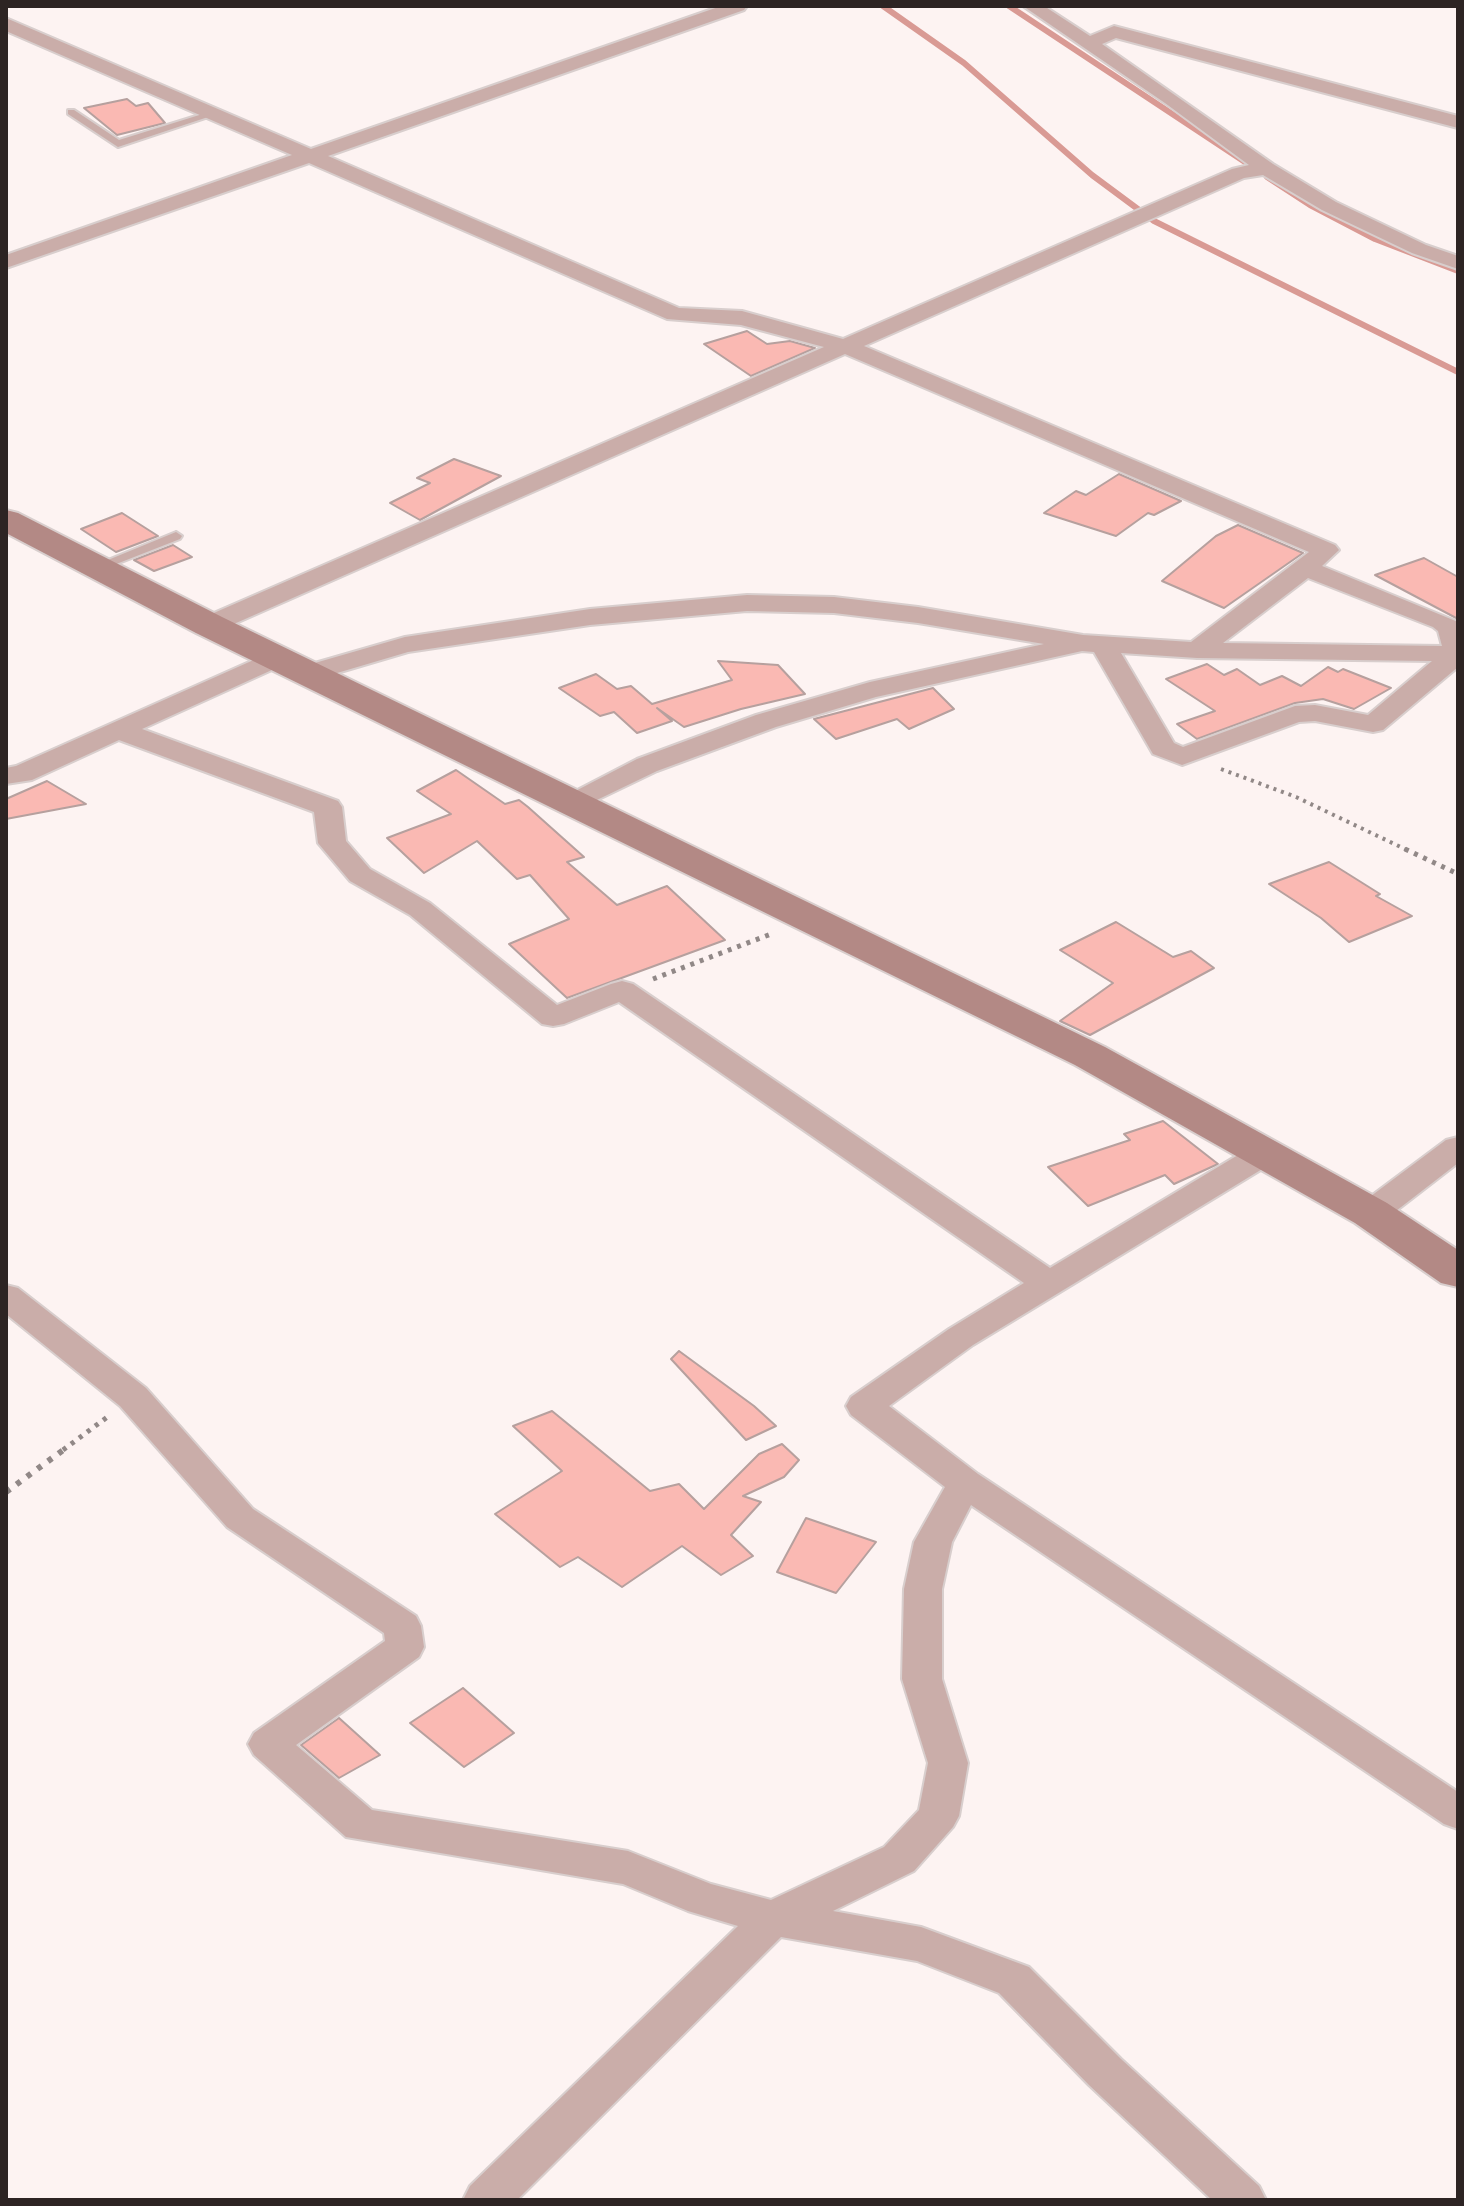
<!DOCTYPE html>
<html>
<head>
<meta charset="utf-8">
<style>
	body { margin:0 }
	#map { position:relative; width:1464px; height:2206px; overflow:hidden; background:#fdf3f2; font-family:"Nunito Sans",sans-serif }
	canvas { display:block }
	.frame { position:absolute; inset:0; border:8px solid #2d2423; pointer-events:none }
</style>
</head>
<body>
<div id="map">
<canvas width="1464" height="2206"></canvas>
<div class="frame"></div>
</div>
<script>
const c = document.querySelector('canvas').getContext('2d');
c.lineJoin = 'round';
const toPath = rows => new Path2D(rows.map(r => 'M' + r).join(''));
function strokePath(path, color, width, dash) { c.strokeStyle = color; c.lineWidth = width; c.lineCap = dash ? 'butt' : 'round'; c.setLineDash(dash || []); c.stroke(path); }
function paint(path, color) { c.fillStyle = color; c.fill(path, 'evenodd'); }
strokePath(toPath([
	[883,6,964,63,1092,175,1154,221,1458,372],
	[1009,6,1254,168],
	[1267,177,1310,205,1375,239,1458,271]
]), '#d99a94', 6);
const building = toPath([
	[127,99,136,106,148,103,165,123,117,135,84,108,127,99],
	[747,331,767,344,790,341,815,348,751,376,704,344,747,331],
	[454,459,501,476,420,520,390,503,430,483,417,478,454,459],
	[1119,474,1181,501,1154,515,1148,513,1116,536,1044,513,1076,491,1086,495,1119,474],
	[122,513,158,536,116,552,81,529,122,513],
	[1238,525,1303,553,1224,608,1162,581,1216,536,1238,525],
	[173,545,192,557,154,571,134,560,173,545],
	[1424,558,1458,577,1458,619,1375,575,1424,558],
	[718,661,778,665,805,694,741,709,684,727,657,708,672,721,637,733,614,712,600,716,559,688,596,674,617,689,631,686,652,704,732,680,718,661],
	[1207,664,1224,675,1237,669,1260,685,1282,676,1301,686,1328,667,1338,672,1343,669,1391,688,1354,709,1323,699,1295,703,1197,739,1177,724,1215,711,1166,679,1207,664],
	[933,688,954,709,909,729,897,719,836,739,814,719,933,688],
	[456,770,505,804,519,800,528,807,584,857,567,862,617,905,667,886,725,940,567,998,509,944,569,919,530,875,517,879,477,841,424,873,387,838,451,814,417,791,456,770],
	[47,781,86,804,6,819,6,799,47,781],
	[1329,862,1380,894,1376,896,1412,916,1349,942,1321,918,1269,884,1329,862],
	[1116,922,1173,957,1191,951,1214,968,1090,1035,1060,1021,1113,983,1060,950,1116,922],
	[1163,1121,1218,1164,1174,1184,1165,1175,1088,1206,1048,1167,1130,1140,1124,1134,1163,1121],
	[679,1351,754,1406,776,1426,746,1440,671,1359,679,1351],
	[552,1411,650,1491,679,1484,704,1509,759,1454,782,1444,799,1460,784,1477,743,1496,761,1502,731,1535,753,1556,721,1575,682,1546,622,1587,578,1557,560,1567,495,1514,562,1471,513,1426,552,1411],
	[806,1518,876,1542,836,1593,777,1572,806,1518],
	[463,1688,514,1733,464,1767,410,1723,463,1688],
	[339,1718,380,1755,339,1778,301,1745,339,1718]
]);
paint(building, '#fab9b3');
strokePath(building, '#b6a09e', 2);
const lane = toPath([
	[68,110,74,110,119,140,209,112,217,114,118,147,68,114,68,110],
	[176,532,182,536,180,539,101,570,93,570,91,567,176,532]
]);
const street = toPath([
	[721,6,747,6,744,10,328,156,679,308,742,311,843,339,1232,169,1249,165,1165,103,1023,6,1044,6,1090,36,1114,26,1458,116,1458,128,1116,38,1102,44,1273,164,1336,202,1426,245,1458,256,1458,269,1412,253,1322,210,1263,175,1244,178,864,346,1335,545,1339,550,1322,566,1458,622,1458,667,1383,730,1373,732,1315,721,1299,722,1182,765,1153,754,1094,652,1082,651,876,697,776,727,657,771,574,811,564,809,560,803,564,797,637,759,756,715,870,682,1044,644,918,623,834,613,747,611,590,625,408,652,310,681,301,679,297,673,301,667,405,637,590,609,747,595,834,597,918,607,1083,635,1191,642,1309,552,845,354,218,631,200,631,196,625,200,619,824,347,741,325,667,319,309,163,6,268,6,255,292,155,6,31,6,18,311,149,721,6],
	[1308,578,1433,627,1438,631,1442,646,1223,643,1308,578],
	[1121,653,1197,658,1432,661,1368,715,1315,705,1295,706,1183,747,1174,743,1121,653],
	[276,650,285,652,289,658,285,664,142,729,338,801,342,807,346,841,370,869,430,903,557,1005,611,984,622,981,633,984,1050,1268,1253,1146,1265,1143,1277,1146,1281,1153,1277,1160,973,1345,889,1406,978,1474,1458,1792,1458,1829,1444,1824,971,1505,952,1542,942,1589,942,1679,968,1763,959,1816,953,1827,914,1871,833,1911,921,1927,1029,1967,1121,2059,1259,2186,1266,2200,1212,2200,1089,2085,999,1993,917,1961,781,1937,517,2200,463,2200,470,2186,738,1926,688,1911,623,1884,346,1837,254,1755,248,1744,254,1733,385,1641,384,1633,227,1527,120,1406,6,1314,6,1285,18,1288,146,1388,253,1509,416,1616,421,1626,424,1647,419,1657,296,1745,372,1810,628,1851,711,1884,771,1900,884,1847,919,1810,928,1763,902,1679,904,1589,914,1542,945,1487,851,1415,846,1406,851,1397,949,1329,1024,1283,619,1002,564,1024,553,1026,542,1024,410,915,350,881,318,843,314,812,119,740,32,780,6,784,6,768,16,766,276,650],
	[1458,1137,1458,1163,1383,1221,1371,1224,1359,1221,1354,1213,1359,1205,1446,1140,1458,1137]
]);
const secondary = toPath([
	[6,510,18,513,222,617,1105,1047,1387,1203,1458,1250,1458,1287,1441,1283,1355,1223,1075,1065,196,633,6,533,6,510]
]);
strokePath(lane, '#d8cecd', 4);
strokePath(street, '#d8cecd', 4);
strokePath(secondary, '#d8cecd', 4);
strokePath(toPath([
	[1221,769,1296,797,1409,851]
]), '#918887', 4, [3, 5]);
strokePath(toPath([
	[1405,849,1458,874],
	[653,979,771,934],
	[63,1450,110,1415]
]), '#918887', 5, [4, 6]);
strokePath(toPath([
	[6,1492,66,1448]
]), '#918887', 6, [5, 8]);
paint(lane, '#caada9');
paint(street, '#caada9');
paint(secondary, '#b38985');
</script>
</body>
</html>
